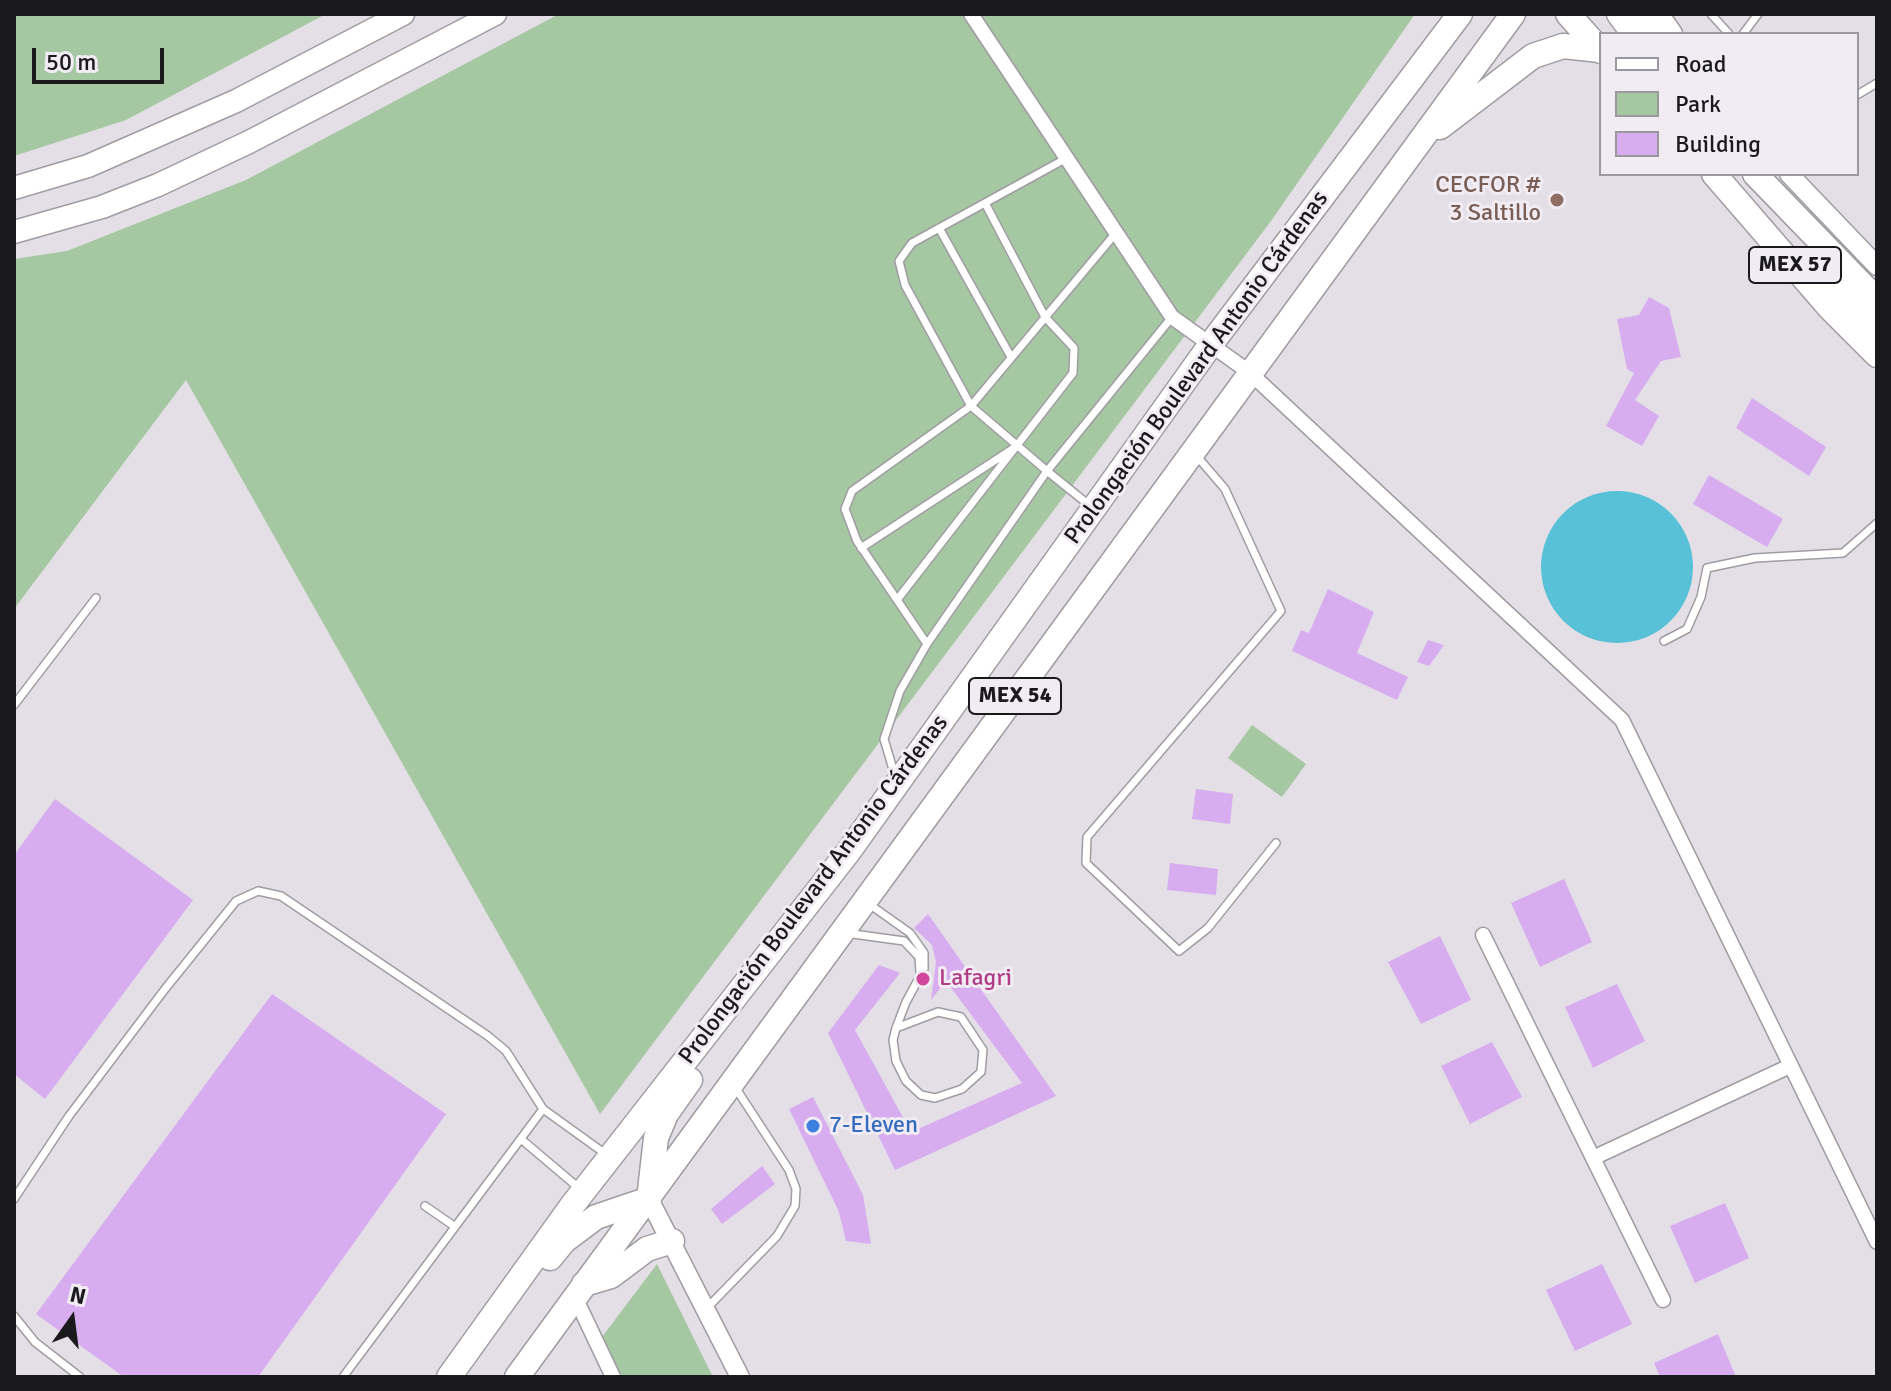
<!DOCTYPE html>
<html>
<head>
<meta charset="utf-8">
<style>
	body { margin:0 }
	#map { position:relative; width:1891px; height:1391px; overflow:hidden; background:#e4dfe7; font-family:Signika,sans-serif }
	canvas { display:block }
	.frame { position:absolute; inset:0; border:16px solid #1a191b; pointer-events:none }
	.legend { position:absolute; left:1599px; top:32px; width:260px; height:144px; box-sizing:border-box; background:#f1ecf4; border:2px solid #9b989d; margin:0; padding:10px 14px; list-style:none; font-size:24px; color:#1a191b }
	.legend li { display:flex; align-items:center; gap:16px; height:40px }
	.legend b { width:40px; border:2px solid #9b989d }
	.north { position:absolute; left:32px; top:1279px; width:80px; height:80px; -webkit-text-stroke:6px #f1ecf4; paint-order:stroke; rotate:14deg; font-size:22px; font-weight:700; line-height:32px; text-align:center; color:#1a191b }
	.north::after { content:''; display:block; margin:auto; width:28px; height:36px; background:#1a191b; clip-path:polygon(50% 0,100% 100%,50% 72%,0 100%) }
	.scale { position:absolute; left:32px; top:48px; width:132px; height:36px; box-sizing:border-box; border:4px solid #1a191b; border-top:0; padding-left:10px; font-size:24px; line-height:28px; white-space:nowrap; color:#1a191b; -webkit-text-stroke:6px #f1ecf4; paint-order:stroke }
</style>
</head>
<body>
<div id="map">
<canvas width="1891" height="1391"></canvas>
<div class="frame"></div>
<ul class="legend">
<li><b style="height:10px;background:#fff"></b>Road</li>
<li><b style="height:22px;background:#a5c7a1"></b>Park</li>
<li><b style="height:22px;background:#d7adef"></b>Building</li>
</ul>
<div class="north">N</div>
<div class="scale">50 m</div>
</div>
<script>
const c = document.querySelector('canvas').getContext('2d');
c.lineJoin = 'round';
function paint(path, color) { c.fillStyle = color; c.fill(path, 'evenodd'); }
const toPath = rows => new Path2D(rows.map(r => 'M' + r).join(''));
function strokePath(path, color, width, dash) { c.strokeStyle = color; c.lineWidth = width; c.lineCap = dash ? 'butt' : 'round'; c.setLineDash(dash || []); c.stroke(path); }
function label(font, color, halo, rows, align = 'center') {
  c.font = font + ' Signika,sans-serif'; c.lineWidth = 6; c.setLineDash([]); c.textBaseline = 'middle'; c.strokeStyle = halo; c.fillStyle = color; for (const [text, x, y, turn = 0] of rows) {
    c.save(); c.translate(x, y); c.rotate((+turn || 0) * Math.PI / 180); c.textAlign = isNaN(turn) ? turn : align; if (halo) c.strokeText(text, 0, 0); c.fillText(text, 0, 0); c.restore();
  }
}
paint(toPath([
	[14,14,326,14,126,120,14,156],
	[559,14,1415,14,1271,221,600,1114,186,380,14,609,14,259,67,251,246,180],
	[1252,725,1306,764,1282,797,1228,758],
	[657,1264,713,1377,622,1377,602,1337]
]), '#a5c7a1');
paint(toPath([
	'1541 567a76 76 0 1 1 152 0a76 76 0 1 1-152 0Z'
]), '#58c1d7');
paint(toPath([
	[1649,297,1669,308,1681,357,1661,361,1635,400,1659,416,1642,446,1606,426,1634,373,1627,369,1617,319,1639,315],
	[1752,398,1826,447,1809,476,1736,428],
	[1709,475,1783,519,1767,547,1693,504],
	[1328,589,1374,612,1357,653,1408,677,1397,700,1292,651,1301,630,1309,633],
	[1428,640,1444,645,1429,666,1417,662],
	[1196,789,1233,794,1230,824,1192,819],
	[55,799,193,900,45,1099,14,1074,14,855],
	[1170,863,1218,869,1216,895,1167,890],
	[1564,879,1592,942,1540,967,1511,903],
	[928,914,1056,1096,895,1170,828,1033,879,965,900,973,855,1030,911,1132,1022,1083,946,981,931,1000,936,962,932,945,914,928],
	[1440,936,1471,1000,1421,1024,1388,962],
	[1617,984,1645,1041,1593,1068,1565,1007],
	[272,994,446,1114,258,1377,124,1377,36,1314],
	[1492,1042,1522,1097,1470,1124,1441,1066],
	[813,1097,863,1195,871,1244,846,1241,839,1212,789,1109],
	[762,1166,775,1184,722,1224,711,1209],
	[1725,1203,1749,1258,1695,1283,1670,1226],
	[1602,1264,1632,1324,1575,1351,1546,1290],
	[1718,1334,1736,1377,1660,1377,1654,1363]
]), '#d7adef');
const service = toPath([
	[1711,14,1729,34],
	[1743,34,1758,14],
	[1857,95,1877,83],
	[1065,159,912,243,899,261,905,285,971,406,1047,471,1172,317],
	[939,228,1011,357],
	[1195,454,1225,489,1281,611,1087,837,1086,863,1179,951,1208,928,1276,843],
	[861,548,1014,448],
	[897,600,1073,373,1074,348,1045,317,985,203],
	[1664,641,1687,629,1701,597,1707,568,1755,558,1843,553,1877,523],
	[927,644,857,541,845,509,852,491,971,406,1115,234],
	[14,705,96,598],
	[895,776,884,739,900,691,927,644,1047,471,1089,505],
	[869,904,910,933,924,953,924,969,906,1002,896,1028,893,1040,896,1061,906,1081,921,1095,935,1098,962,1089,981,1072,983,1050,961,1017,938,1012,896,1028],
	[846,933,904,941,919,957,920,972],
	[521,1139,580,1189],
	[14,1199,69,1116,165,989,236,901,258,891,281,896,488,1036,506,1051,543,1109,607,1155],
	[425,1206,454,1226],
	[707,1308,777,1236,795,1206,796,1189,789,1170,735,1087],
	[14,1316,35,1342,80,1377],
	[343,1377,543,1109]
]);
const minor = toPath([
	[971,14,1172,317,1249,372,1622,720,1877,1242],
	[1483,935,1663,1300],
	[1595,1157,1790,1066],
	[575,1297,613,1377]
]);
const tertiary = toPath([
	[1637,14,1655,34],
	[1789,174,1877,266],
	[649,1199,740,1377]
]);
const primary = toPath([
	[1657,14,1671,34],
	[14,188,88,166,236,101,403,14],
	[14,232,102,207,158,185,249,142,495,14]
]);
const trunk = toPath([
	[1568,14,1601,51],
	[1619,14,1634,34],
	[1440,127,1533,56,1563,46,1600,50],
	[1714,174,1829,307,1877,355],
	[1755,174,1877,300],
	[1814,267,1877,329],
	[550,1258,564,1241,596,1217,649,1199,656,1138,666,1114,690,1080],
	[584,1284,611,1276,647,1249,672,1241],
	[449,1377,571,1207,849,851,1211,344,1460,14],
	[517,1377,1513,14]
]);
strokePath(service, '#a09ca3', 10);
strokePath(minor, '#a09ca3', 17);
strokePath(tertiary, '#a09ca3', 21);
strokePath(primary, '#a09ca3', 25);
strokePath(trunk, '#a09ca3', 27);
strokePath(service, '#fff', 7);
strokePath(minor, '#fff', 14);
strokePath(tertiary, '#fff', 18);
strokePath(primary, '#fff', 22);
strokePath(trunk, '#fff', 24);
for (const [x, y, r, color] of [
	[1557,200,8,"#8d6e63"],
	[923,979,8,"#d1479c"],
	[813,1126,8,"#3f7fe0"]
]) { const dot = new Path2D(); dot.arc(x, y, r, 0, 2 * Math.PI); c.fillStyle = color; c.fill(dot); strokePath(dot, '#f1ecf4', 3); }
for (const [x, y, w] of [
	[1795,265,92],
	[1015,696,92]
]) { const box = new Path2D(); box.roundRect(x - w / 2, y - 18, w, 36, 6); c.fillStyle = '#f1ecf4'; c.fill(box); strokePath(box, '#1a191b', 2); }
label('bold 22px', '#1a191b', null, [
	["MEX 57",1795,265],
	["MEX 54",1015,696]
]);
label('24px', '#785e54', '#f1ecf4', [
	["CECFOR #",1541,186],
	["3 Saltillo",1541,214]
], 'right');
label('24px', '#1a191b', '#f1ecf4', [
	["Prolongación Boulevard Antonio Cárdenas",1197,368,-54],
	["Prolongación Boulevard Antonio Cárdenas",814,890,-53]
]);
label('24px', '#b23c85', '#f1ecf4', [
	["Lafagri",939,979]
], 'left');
label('24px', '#366cbe', '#f1ecf4', [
	["7-Eleven",829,1126]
], 'left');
</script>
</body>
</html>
